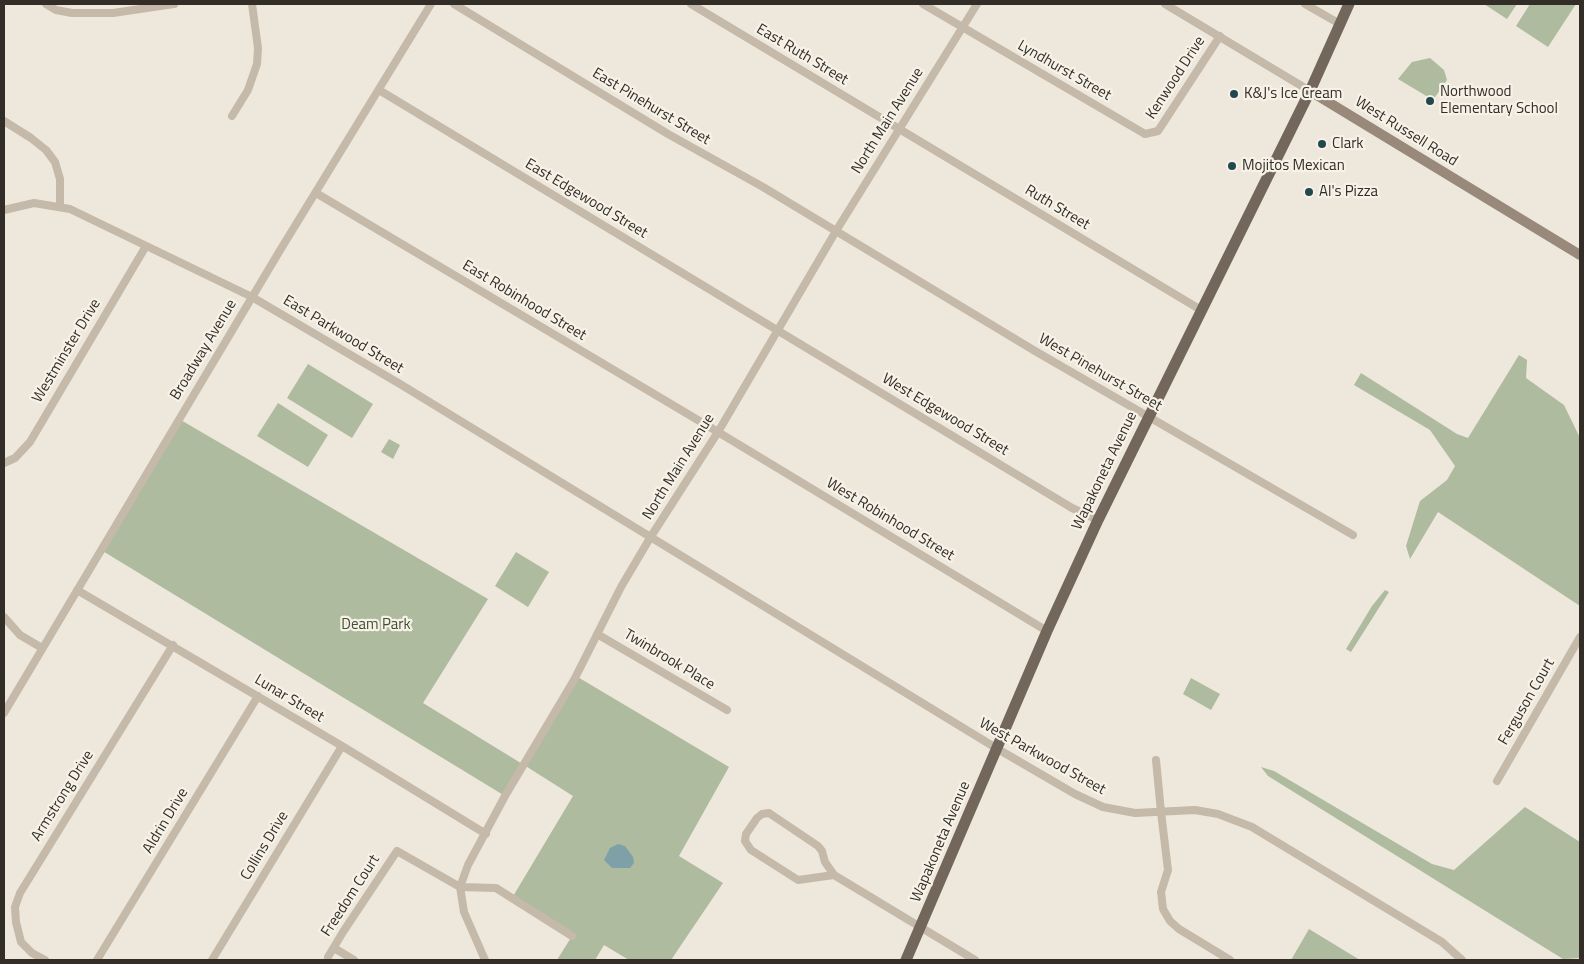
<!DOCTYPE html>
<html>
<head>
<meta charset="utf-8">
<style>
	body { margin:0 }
	#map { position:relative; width:1584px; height:964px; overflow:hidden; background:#eee8dc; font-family:"Titillium Web",sans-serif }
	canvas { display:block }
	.frame { position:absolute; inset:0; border:5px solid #332d28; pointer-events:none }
</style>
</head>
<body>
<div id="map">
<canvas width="1584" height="964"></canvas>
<div class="frame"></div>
</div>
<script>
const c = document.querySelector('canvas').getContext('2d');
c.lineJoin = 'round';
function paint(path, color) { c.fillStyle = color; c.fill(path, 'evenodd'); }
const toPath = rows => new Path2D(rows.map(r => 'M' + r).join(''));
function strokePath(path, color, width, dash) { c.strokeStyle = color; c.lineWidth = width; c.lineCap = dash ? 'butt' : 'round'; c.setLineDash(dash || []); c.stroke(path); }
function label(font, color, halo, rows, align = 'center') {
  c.font = font + ' "Titillium Web",sans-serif'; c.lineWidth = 4.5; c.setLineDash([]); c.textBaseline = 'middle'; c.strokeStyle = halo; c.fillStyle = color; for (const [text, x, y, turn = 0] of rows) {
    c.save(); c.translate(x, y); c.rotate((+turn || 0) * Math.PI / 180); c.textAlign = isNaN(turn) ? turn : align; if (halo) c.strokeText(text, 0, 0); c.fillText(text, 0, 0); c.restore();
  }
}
paint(toPath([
	[1484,4,1517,4,1507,19],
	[1530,4,1576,4,1548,47,1516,26],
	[1430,58,1444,70,1447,80,1433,100,1398,79,1412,62],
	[1519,355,1527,360,1526,378,1564,405,1580,438,1580,606,1438,512,1410,559,1406,546,1420,501,1447,480,1455,466,1430,430,1354,385,1361,373,1457,434,1468,438],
	[308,364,373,404,352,438,287,398],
	[278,403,328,435,308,467,257,436],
	[179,419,488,599,423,703,524,765,576,676,729,767,679,856,723,883,671,960,629,960,604,945,595,960,557,960,572,936,512,898,573,796,524,765,505,796,101,550],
	[389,439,400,445,393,459,381,452],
	[516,552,549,572,528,607,495,586],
	[1385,590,1389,592,1351,652,1346,649,1372,606],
	[1191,678,1220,694,1211,710,1183,694],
	[1261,767,1274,771,1432,864,1454,870,1525,807,1580,842,1580,958,1563,959,1268,776],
	[1309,929,1360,960,1291,960]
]), '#aebb9e');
paint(toPath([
	[618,844,625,846,633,857,634,863,630,868,612,868,604,860,610,848]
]), '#7ea1a8');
strokePath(toPath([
	[46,4,56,10,72,13,113,13,174,4],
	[454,4,668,134,763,187,1035,351,1353,535],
	[691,4,1201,310],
	[923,4,1145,134,1158,131,1220,36],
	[1165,4,1310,91],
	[1305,4,1340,24],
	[379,90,1072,508,1098,520],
	[232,116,248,90,257,64,258,48,252,4],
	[4,121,31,138,46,150,55,162,60,179,60,206],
	[316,193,718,432,1047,631],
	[4,210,34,203,70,209,252,297,400,384,996,748,1075,794,1103,807,1135,813,1195,810,1218,814,1252,827,1442,942,1462,960],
	[4,463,15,458,30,442,146,246],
	[77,590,342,746,486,834],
	[4,617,20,635,42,648],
	[597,634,727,710],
	[4,713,279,252,431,4],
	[1156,760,1161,812,1168,870,1161,892,1163,909,1170,921,1179,929,1230,960],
	[1497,781,1580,637],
	[834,875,798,880,751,850,745,841,746,834,757,818,762,814,769,813,818,846,822,851,825,862,834,875,975,960],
	[334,948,354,960],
	[328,957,343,932,397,851,460,887,496,888,572,936],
	[45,960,32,953,21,942,16,922,15,907,20,893,173,645],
	[97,960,258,696],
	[212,960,342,746],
	[485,960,464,912,460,887,468,865,505,796,574,680,621,587,650,538,718,432,836,231,977,4]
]), '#c5b9a9', 8);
strokePath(toPath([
	[1310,91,1580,255]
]), '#98897b', 10);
strokePath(toPath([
	[906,960,1047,631,1098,520,1310,91,1349,4]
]), '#73665b', 11);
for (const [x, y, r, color] of [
	[1234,94,5,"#23474f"],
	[1430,101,5,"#23474f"],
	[1322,144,5,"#23474f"],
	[1232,166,5,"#23474f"],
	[1309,192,5,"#23474f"]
]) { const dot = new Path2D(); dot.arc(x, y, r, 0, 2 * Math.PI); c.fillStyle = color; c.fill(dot); strokePath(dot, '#f7f2e7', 2); }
label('15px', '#332d28', '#f7f2e7', [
	["East Ruth Street",802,55,31],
	["Lyndhurst Street",1064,71,30],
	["Kenwood Drive",1176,78,-57],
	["East Pinehurst Street",651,107,31],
	["North Main Avenue",888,121,-58],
	["West Russell Road",1406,132,32],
	["East Edgewood Street",586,199,31],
	["Ruth Street",1057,208,31],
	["East Robinhood Street",524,301,31],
	["East Parkwood Street",343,335,31],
	["Broadway Avenue",204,350,-59],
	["Westminster Drive",67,351,-59],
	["West Pinehurst Street",1100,373,30],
	["West Edgewood Street",945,415,31],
	["North Main Avenue",679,467,-58],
	["Wapakoneta Avenue",1105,471,-64],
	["West Robinhood Street",890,520,31],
	["Twinbrook Place",669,660,31],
	["Lunar Street",289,699,31],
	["Ferguson Court",1527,702,-60],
	["West Parkwood Street",1042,757,29],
	["Armstrong Drive",63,796,-58],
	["Aldrin Drive",166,821,-59],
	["Wapakoneta Avenue",941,842,-67],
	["Collins Drive",265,846,-59],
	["Freedom Court",351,896,-57]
]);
label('15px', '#332d28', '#f7f2e7', [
	["Northwood",1440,92],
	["Elementary School",1440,109],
	["K&J's Ice Cream",1244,94],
	["Clark",1332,144],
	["Mojitos Mexican",1242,166],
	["Al's Pizza",1319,192]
], 'left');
label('15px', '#3f4e2f', '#f7f2e7', [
	["Deam Park",376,625]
]);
</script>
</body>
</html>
